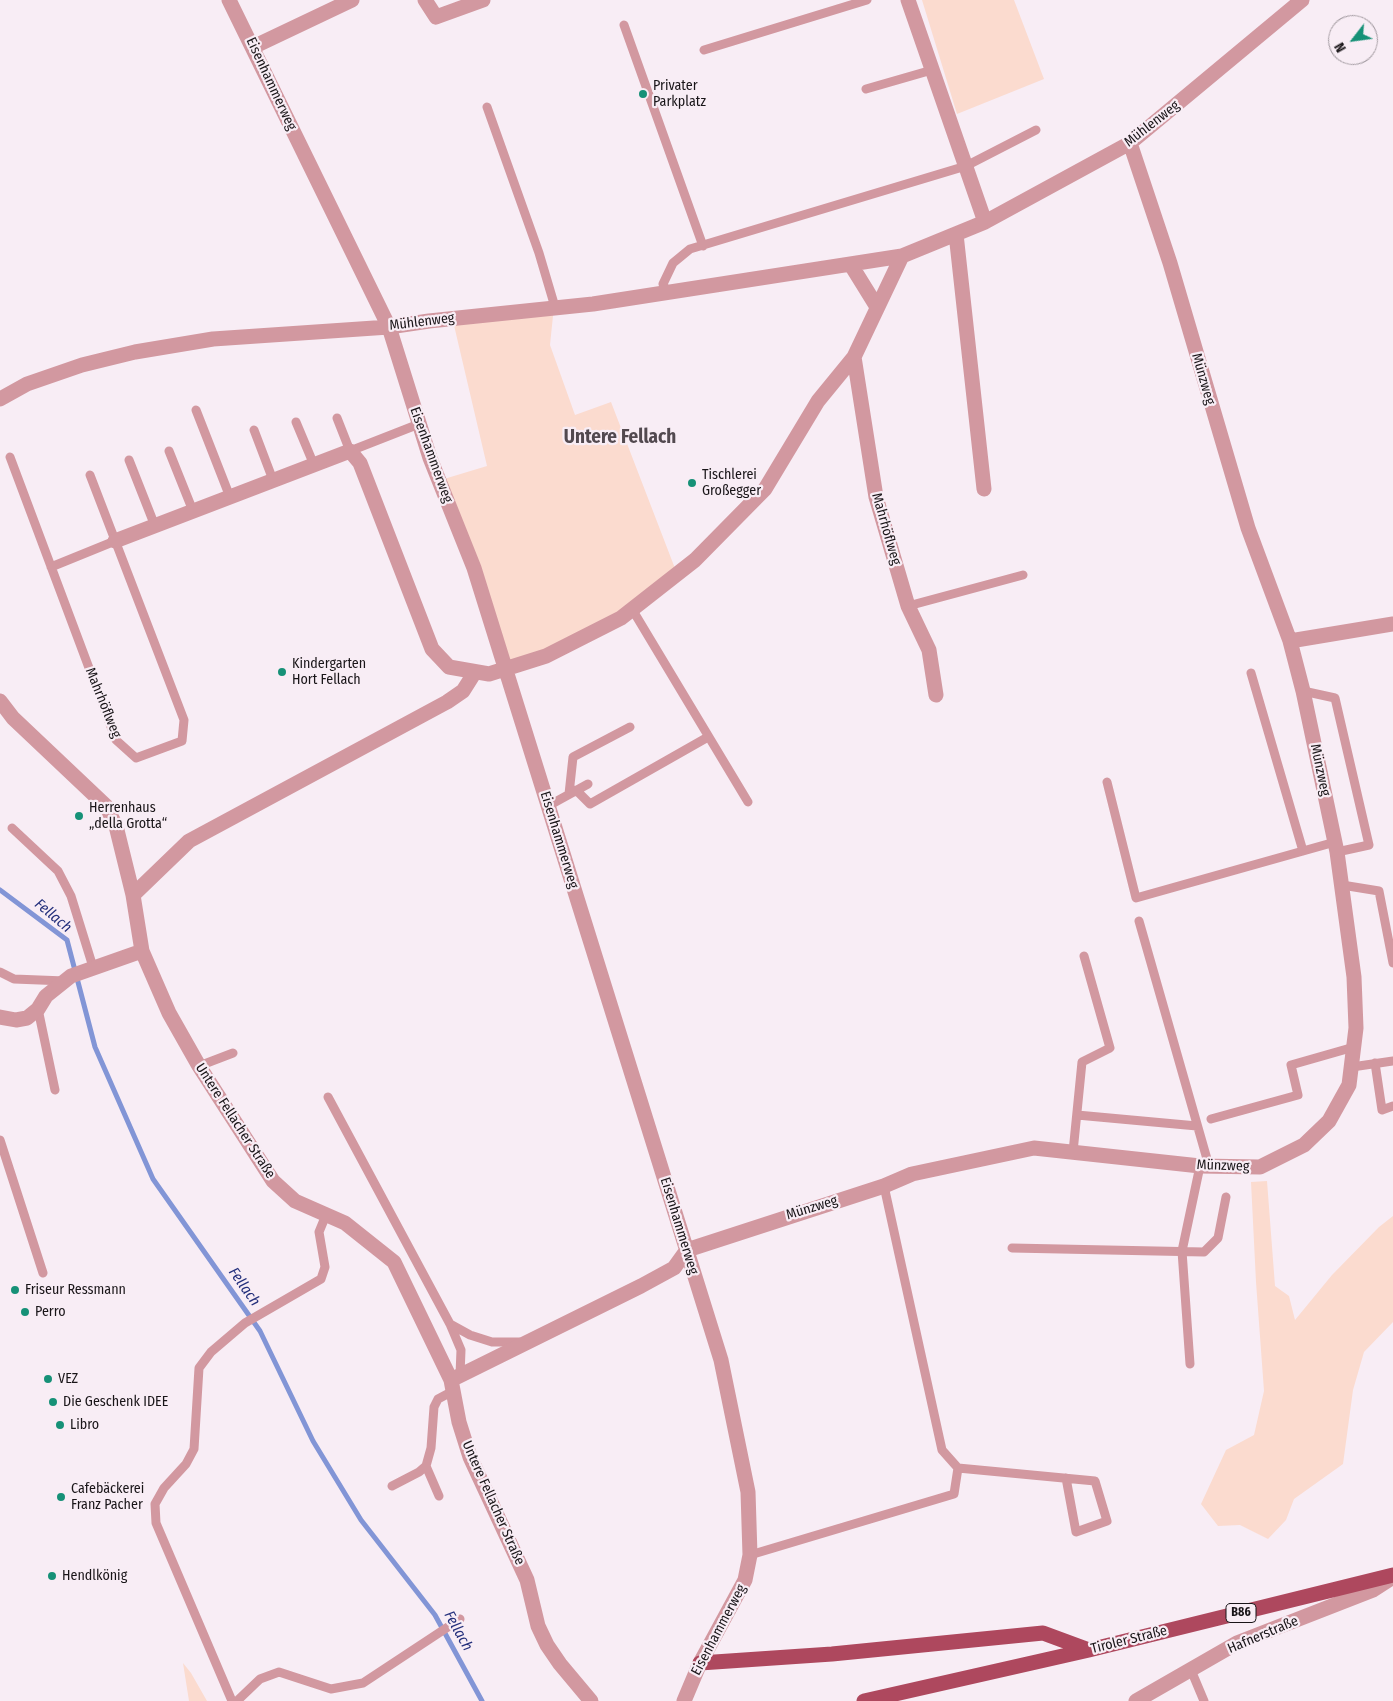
<!DOCTYPE html>
<html>
<head>
<meta charset="utf-8">
<style>
	body { margin:0 }
	#map { position:relative; width:1393px; height:1701px; overflow:hidden; background:#f8edf5; font-family:"Fira Sans Condensed",sans-serif }
	canvas { display:block }
	.north { position:absolute; left:1328px; top:15px; width:50px; height:50px; box-sizing:border-box; background:#f8edf5; border:1px solid #9f979d; border-radius:50%; rotate:240deg; font-size:14px; font-weight:700; line-height:20px; text-align:center; color:#191518 }
	.north::after { content:''; display:block; margin:auto; width:18px; height:22px; background:#169177; clip-path:polygon(50% 0,100% 100%,50% 72%,0 100%) }
</style>
</head>
<body>
<div id="map">
<canvas width="1393" height="1701"></canvas>
<div class="north">N</div>
</div>
<script>
const c = document.querySelector('canvas').getContext('2d');
c.lineJoin = 'round';
function paint(path, color) { c.fillStyle = color; c.fill(path, 'evenodd'); }
const toPath = rows => new Path2D(rows.map(r => 'M' + r).join(''));
function strokePath(path, color, width, dash) { c.strokeStyle = color; c.lineWidth = width; c.lineCap = dash ? 'butt' : 'round'; c.setLineDash(dash || []); c.stroke(path); }
function label(font, color, halo, rows, align = 'center') {
  c.font = font + ' "Fira Sans Condensed",sans-serif'; c.lineWidth = 4.5; c.setLineDash([]); c.textBaseline = 'middle'; c.strokeStyle = halo; c.fillStyle = color; for (const [text, x, y, turn = 0] of rows) {
    c.save(); c.translate(x, y); c.rotate((+turn || 0) * Math.PI / 180); c.textAlign = isNaN(turn) ? turn : align; if (halo) c.strokeText(text, 0, 0); c.fillText(text, 0, 0); c.restore();
  }
}
paint(toPath([
	[922,0,1014,0,1044,79,957,114],
	[554,306,550,345,575,415,611,402,676,571,619,614,544,651,509,663,444,479,487,466,453,321],
	[1267,1181,1275,1286,1289,1296,1295,1320,1332,1275,1379,1227,1393,1216,1393,1322,1364,1352,1353,1390,1343,1464,1294,1499,1286,1520,1268,1539,1240,1525,1218,1526,1201,1504,1226,1450,1254,1435,1264,1391,1256,1282,1251,1182],
	[183,1663,191,1673,207,1701,189,1701]
]), '#fbdbcf');
strokePath(toPath([
	[0,890,67,940,95,1047,153,1179,260,1331,313,1441,361,1520,435,1615,482,1701]
]), '#8295d6', 5);
strokePath(toPath([
	[624,25,703,246],
	[704,50,867,0],
	[866,89,932,70],
	[487,107,539,253,555,307],
	[668,294,663,284,673,263,690,249,966,166,1036,130],
	[196,410,230,497],
	[337,418,350,451,419,424],
	[296,422,314,465],
	[254,430,273,480],
	[169,451,193,511],
	[10,457,116,740,136,758,182,741,184,720,90,475],
	[129,460,155,526],
	[51,567,115,541],
	[908,606,1023,575],
	[632,609,748,802],
	[1251,673,1303,851],
	[1303,691,1335,698,1369,845,1337,852],
	[1107,782,1136,898,1335,842],
	[576,790,590,804,708,737],
	[569,794,573,757,630,727],
	[548,806,588,784],
	[12,828,58,871,71,896,93,967],
	[1342,885,1379,891,1393,963],
	[1139,921,1209,1166],
	[0,972,14,979,65,981],
	[38,1009,55,1090],
	[1375,1063,1382,1110,1393,1106],
	[199,1066,233,1053],
	[1352,1067,1393,1061],
	[328,1097,450,1324,470,1335,492,1342,519,1342],
	[1077,1115,1197,1126],
	[1211,1119,1298,1095,1291,1065,1354,1047],
	[0,1140,43,1273],
	[1073,1152,1082,1062,1110,1048,1084,956],
	[1012,1248,1204,1252,1218,1238,1226,1197],
	[450,1324,461,1350,460,1375],
	[1190,1364,1182,1251,1200,1166],
	[426,1466,439,1496],
	[958,1468,1095,1481,1107,1521,1076,1532,1066,1478],
	[392,1486,419,1472,426,1466,431,1448,434,1407,438,1399,453,1391],
	[750,1555,954,1494,958,1468,942,1450,884,1186],
	[1191,1670,1204,1701],
	[232,1701,156,1523,155,1504,164,1488,186,1464,194,1449,199,1368,211,1352,245,1323,321,1279,325,1267,319,1232,326,1215],
	[237,1701,260,1679,279,1672,331,1689,363,1683,460,1619]
]), '#d298a0', 9);
strokePath(toPath([
	[229,0,389,327,430,458,474,568,721,1360,748,1492,750,1555,745,1580,700,1663,684,1701],
	[425,0,436,17,483,0],
	[908,0,985,222],
	[253,47,352,0],
	[956,234,984,489],
	[851,265,877,307],
	[854,357,876,497,908,606,929,650,936,695],
	[0,399,27,384,82,365,135,352,213,339,389,327,429,321,593,304,902,256,985,222,1130,143,1302,0],
	[115,541,350,451,360,463,432,649,449,667,489,674,546,656,621,618,695,560,765,489,818,401,854,357,902,256],
	[1290,641,1393,624],
	[0,701,13,718,106,806,116,826,133,895,142,951,169,1013,199,1066,273,1181,295,1201,345,1223,394,1262,451,1380,459,1422,470,1457,527,1580,538,1626,547,1645,560,1664,591,1701],
	[133,895,189,841,447,702,463,691,475,672],
	[0,1017,16,1020,27,1018,38,1009,46,996,71,976,142,951],
	[687,1250,884,1186,912,1174,1034,1148,1200,1166,1260,1167,1304,1145,1329,1121,1349,1085,1356,1028,1354,977,1337,852,1303,691,1290,641,1248,528,1170,263,1130,143],
	[451,1380,641,1286,674,1268,687,1250],
	[1136,1701,1237,1643,1373,1590,1393,1577]
]), '#d298a0', 15);
strokePath(toPath([
	[700,1663,832,1654,1043,1633,1089,1650],
	[864,1701,1089,1650,1393,1575]
]), '#ae485e', 15);
for (const [x, y, r, color] of [
	[643,94,5,"#169177"],
	[692,483,5,"#169177"],
	[282,672,5,"#169177"],
	[79,816,5,"#169177"],
	[15,1290,5,"#169177"],
	[25,1312,5,"#169177"],
	[48,1379,5,"#169177"],
	[53,1402,5,"#169177"],
	[60,1425,5,"#169177"],
	[61,1497,5,"#169177"],
	[52,1576,5,"#169177"]
]) { const dot = new Path2D(); dot.arc(x, y, r, 0, 2 * Math.PI); c.fillStyle = color; c.fill(dot); strokePath(dot, '#f8edf5', 2); }
for (const [x, y, w] of [
	[1241,1613,30]
]) { const box = new Path2D(); box.roundRect(x - w / 2, y - 9.5, w, 19, 4); c.fillStyle = '#f8edf5'; c.fill(box); strokePath(box, '#191518', 1); }
label('bold 12px', '#191518', null, [
	["B86",1241,1613]
]);
label('14px', '#191518', '#f8edf5', [
	["Eisenhammerweg",271,84,65],
	["Mühlenweg",1152,124,-38],
	["Mühlenweg",422,322,-7],
	["Münzweg",1203,379,74],
	["Eisenhammerweg",431,455,70],
	["Mahrhöflweg",886,529,74],
	["Mahrhöflweg",103,703,68],
	["Münzweg",1320,770,78],
	["Eisenhammerweg",559,840,73],
	["Untere Fellacher Straße",235,1121,57],
	["Münzweg",1223,1166,2],
	["Münzweg",812,1208,-17],
	["Eisenhammerweg",679,1226,73],
	["Untere Fellacher Straße",493,1503,66],
	["Eisenhammerweg",719,1630,-62],
	["Hafnerstraße",1263,1635,-23],
	["Tiroler Straße",1129,1640,-14]
]);
label('14px', '#191518', '#f8edf5', [
	["Privater",653,86],
	["Parkplatz",653,102],
	["Tischlerei",702,475],
	["Großegger",702,491],
	["Kindergarten",292,664],
	["Hort Fellach",292,680],
	["Herrenhaus",89,808],
	["„della Grotta“",89,824],
	["Friseur Ressmann",25,1290],
	["Perro",35,1312],
	["VEZ",58,1379],
	["Die Geschenk IDEE",63,1402],
	["Libro",70,1425],
	["Cafebäckerei",71,1489],
	["Franz Pacher",71,1505],
	["Hendlkönig",62,1576]
], 'left');
label('italic 15px', '#24307c', '#f8edf5', [
	["Fellach",53,916,40],
	["Fellach",244,1287,55],
	["Fellach",458,1631,61]
]);
label('bold 19px', '#52494f', '#f8edf5', [
	["Untere Fellach",620,438]
]);
</script>
</body>
</html>
